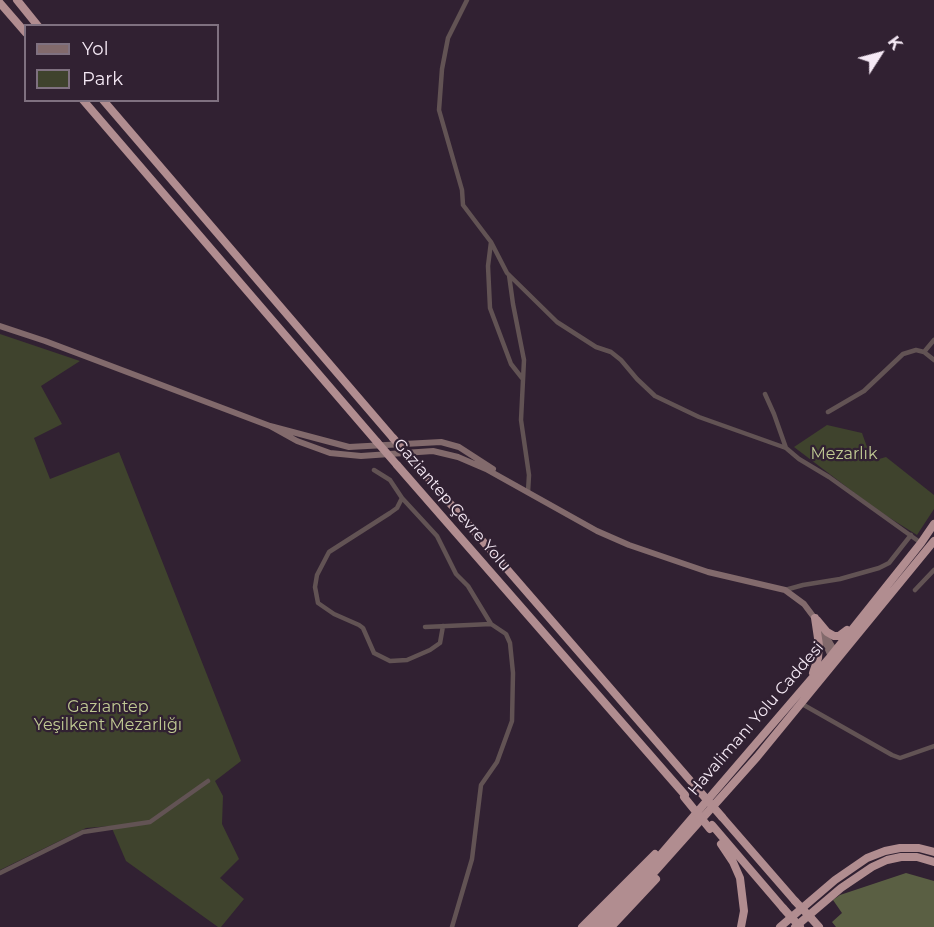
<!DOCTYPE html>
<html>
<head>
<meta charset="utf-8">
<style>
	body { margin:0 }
	#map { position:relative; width:934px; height:927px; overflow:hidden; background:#312132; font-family:Montserrat,sans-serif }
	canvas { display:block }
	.legend { position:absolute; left:24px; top:24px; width:195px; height:78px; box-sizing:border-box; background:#312132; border:2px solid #7f7180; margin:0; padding:8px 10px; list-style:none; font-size:18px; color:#f5e9f5 }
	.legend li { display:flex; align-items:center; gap:12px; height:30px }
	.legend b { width:30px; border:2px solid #7f7180 }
	.north { position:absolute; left:850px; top:24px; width:60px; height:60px; -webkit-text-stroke:4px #312132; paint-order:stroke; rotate:54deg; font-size:16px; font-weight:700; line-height:24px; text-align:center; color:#f5e9f5 }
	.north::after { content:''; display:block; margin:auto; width:21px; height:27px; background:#f5e9f5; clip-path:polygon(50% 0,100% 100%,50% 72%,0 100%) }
</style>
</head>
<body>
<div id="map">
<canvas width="934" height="927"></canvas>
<ul class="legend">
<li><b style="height:8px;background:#826a6c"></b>Yol</li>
<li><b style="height:16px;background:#3f432d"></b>Park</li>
</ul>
<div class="north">K</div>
</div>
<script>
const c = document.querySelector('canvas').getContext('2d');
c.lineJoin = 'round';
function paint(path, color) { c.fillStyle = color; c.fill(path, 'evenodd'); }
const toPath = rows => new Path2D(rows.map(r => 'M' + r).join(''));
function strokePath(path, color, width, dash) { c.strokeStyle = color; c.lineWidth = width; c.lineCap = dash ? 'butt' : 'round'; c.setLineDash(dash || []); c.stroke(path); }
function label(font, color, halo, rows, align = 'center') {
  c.font = font + ' Montserrat,sans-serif'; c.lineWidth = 4.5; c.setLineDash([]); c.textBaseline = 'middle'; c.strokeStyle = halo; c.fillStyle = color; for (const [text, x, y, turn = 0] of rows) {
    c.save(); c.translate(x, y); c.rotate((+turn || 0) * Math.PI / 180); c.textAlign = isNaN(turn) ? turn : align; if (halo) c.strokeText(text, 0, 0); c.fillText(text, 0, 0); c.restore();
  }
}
paint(toPath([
	[0,334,80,361,41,386,62,424,34,438,50,479,119,452,241,761,215,781,223,796,222,824,239,859,220,878,244,899,221,927,218,927,126,861,111,826,86,828,0,870],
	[827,425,862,433,872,461,886,457,934,495,934,509,917,535,877,510,794,447]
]), '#3f432d');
paint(toPath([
	[906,873,934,881,934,927,836,927,832,922,842,913,833,900,840,895]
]), '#5a5f43');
strokePath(toPath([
	[467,0,448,38,442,69,439,110,462,190,463,205,491,242,507,273,557,322,596,347,611,352,621,360,637,379,655,396,699,417,786,448,799,459,829,477,921,543],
	[491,242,488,266,490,308,511,364,522,378],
	[509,275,513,304,524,360,521,420,529,475,528,492],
	[924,352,934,340],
	[765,394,774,414,786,448],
	[828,412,864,391,903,354,916,350,924,352,934,360],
	[374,470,390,480,402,498,437,536,456,574,468,586,491,624,506,634,510,643,513,673,512,721,497,762,481,785,472,859,452,927],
	[402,498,397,508,390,513,329,552,317,575,315,587,318,603,334,614,359,625,363,628,374,653,390,661,407,660,430,650,440,643,443,626],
	[785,590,803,585,840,579,879,568,889,563,911,535],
	[915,590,934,570],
	[425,627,491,624],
	[802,704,892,755,900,758,934,746],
	[0,873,83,832,150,822,208,781]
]), '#625354', 4.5);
strokePath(toPath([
	[0,326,45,341,270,426,349,447,441,442,459,447,493,469],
	[270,426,297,441,330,453,361,456,433,451,458,457,486,469,597,531,629,545,708,572,785,590,804,604,816,620],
	[823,631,836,653],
	[822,635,832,659]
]), '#826a6c', 6);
strokePath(toPath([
	[17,0,38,26],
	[0,3,26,33],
	[83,100,377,442],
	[103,100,393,438],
	[415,463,695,786],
	[397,465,685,795],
	[817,620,827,632,834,636,839,636,847,630],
	[813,673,818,658,819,645,815,618],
	[722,817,795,901],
	[712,825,783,908],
	[721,844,733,862,740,878,744,911,741,927],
	[811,918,819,927],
	[582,927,655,854],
	[592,927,644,874,831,656,921,543,934,524],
	[602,927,649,878,757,757,934,541],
	[611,927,656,879],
	[780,927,835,880,867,858,885,851,900,848,919,848,934,852],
	[795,927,841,888,872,867,887,860,901,857,917,857,934,862]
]), '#b18d90', 8);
strokePath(toPath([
	[393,438,415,463],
	[377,442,397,465],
	[695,786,722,817],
	[684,797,710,829],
	[795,901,811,918],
	[783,908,800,927]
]), '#b18d90', 8);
label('16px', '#c0ca93', '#312132', [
	["Mezarlık",844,454],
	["Gaziantep",108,707],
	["Yeşilkent Mezarlığı",108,725]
]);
label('16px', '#f5e9f5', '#312132', [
	["Gaziantep Çevre Yolu",452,505,49],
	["Havalimanı Yolu Caddesi",756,719,-49]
]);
</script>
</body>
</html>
